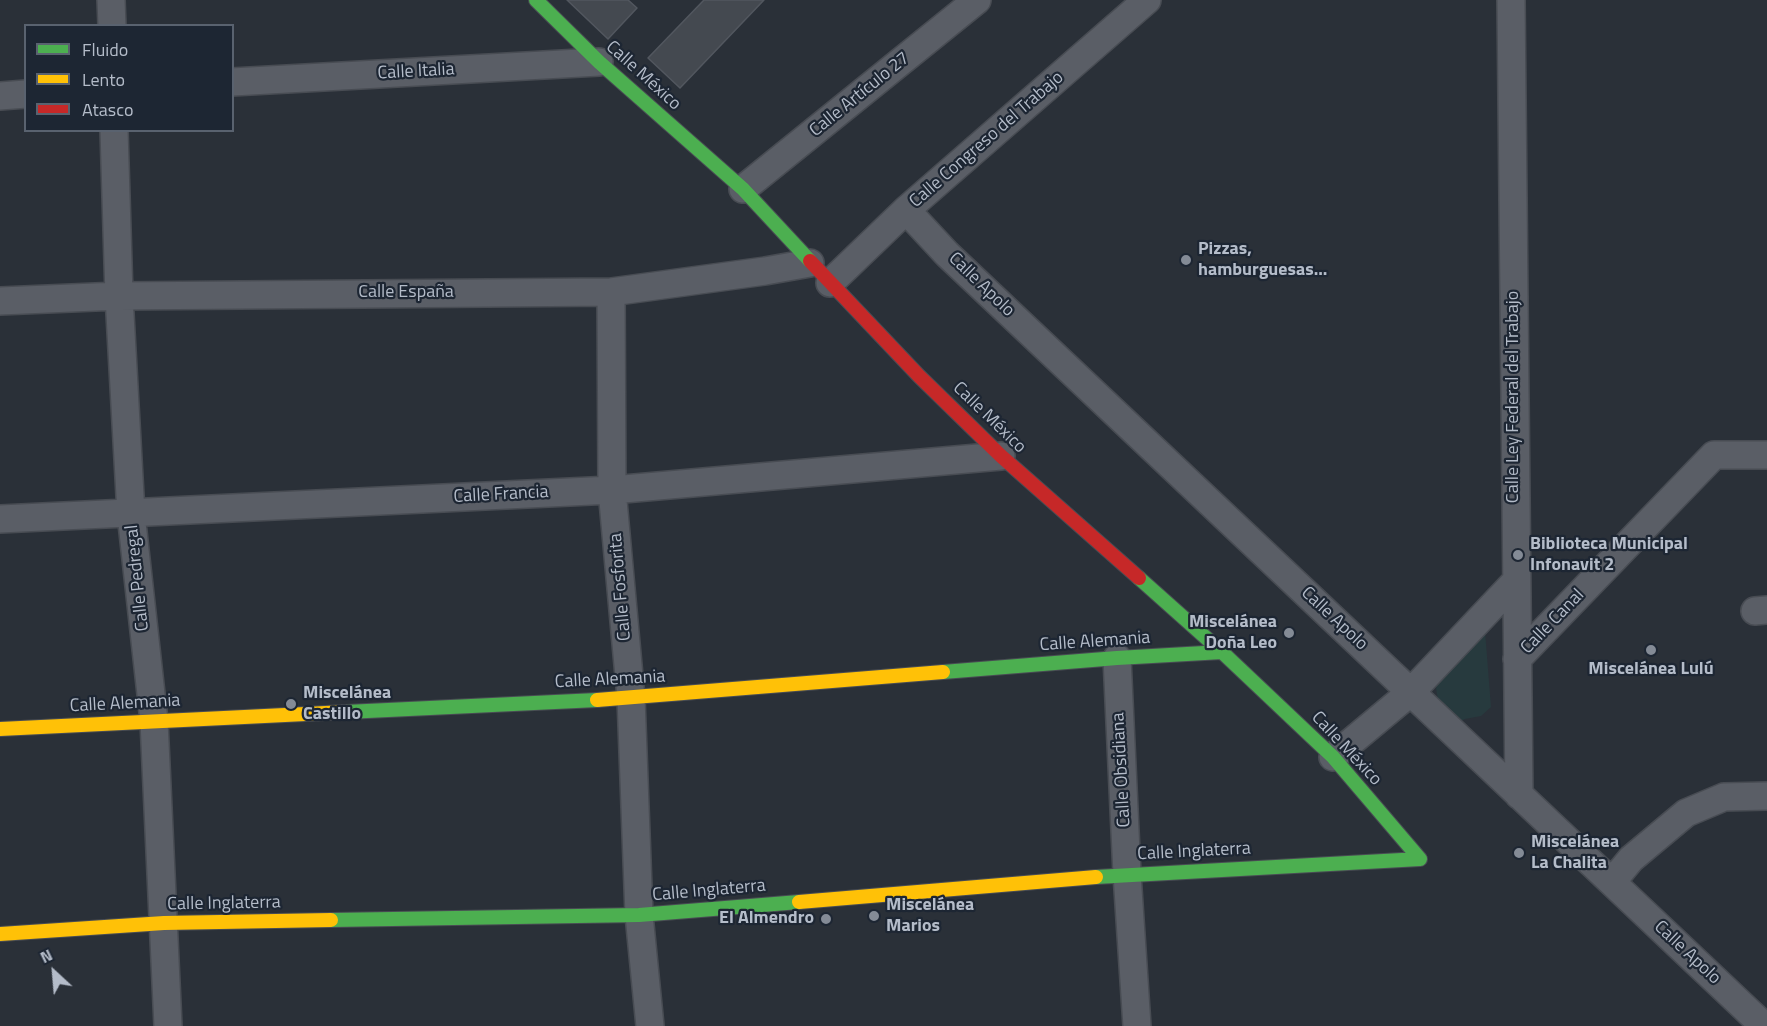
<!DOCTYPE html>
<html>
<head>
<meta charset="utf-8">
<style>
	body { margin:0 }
	#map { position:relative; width:1767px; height:1026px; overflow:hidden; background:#2a3038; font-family:"Titillium Web",sans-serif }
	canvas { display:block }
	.legend { position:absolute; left:24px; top:24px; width:210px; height:108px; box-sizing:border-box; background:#1d2633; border:2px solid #59626f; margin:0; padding:8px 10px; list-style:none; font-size:18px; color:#b4bcc9 }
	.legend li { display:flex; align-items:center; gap:12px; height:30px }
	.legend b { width:30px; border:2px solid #59626f }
	.north { position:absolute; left:24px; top:942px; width:60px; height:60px; -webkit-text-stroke:4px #1d2633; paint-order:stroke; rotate:334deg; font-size:16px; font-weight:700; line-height:24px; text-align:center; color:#b4bcc9 }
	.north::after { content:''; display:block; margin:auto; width:21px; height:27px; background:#b4bcc9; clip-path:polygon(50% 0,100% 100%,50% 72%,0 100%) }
</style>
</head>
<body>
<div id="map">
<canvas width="1767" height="1026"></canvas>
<ul class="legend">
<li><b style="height:8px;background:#4caf50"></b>Fluido</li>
<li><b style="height:8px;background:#ffc107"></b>Lento</li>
<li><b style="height:8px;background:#c62828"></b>Atasco</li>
</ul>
<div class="north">N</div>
</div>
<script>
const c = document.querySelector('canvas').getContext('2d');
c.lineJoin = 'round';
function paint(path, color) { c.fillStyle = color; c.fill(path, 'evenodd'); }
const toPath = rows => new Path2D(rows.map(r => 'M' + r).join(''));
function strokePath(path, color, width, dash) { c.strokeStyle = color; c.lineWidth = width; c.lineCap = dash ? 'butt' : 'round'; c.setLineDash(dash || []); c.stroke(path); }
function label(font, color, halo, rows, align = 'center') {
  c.font = font + ' "Titillium Web",sans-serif'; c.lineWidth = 4.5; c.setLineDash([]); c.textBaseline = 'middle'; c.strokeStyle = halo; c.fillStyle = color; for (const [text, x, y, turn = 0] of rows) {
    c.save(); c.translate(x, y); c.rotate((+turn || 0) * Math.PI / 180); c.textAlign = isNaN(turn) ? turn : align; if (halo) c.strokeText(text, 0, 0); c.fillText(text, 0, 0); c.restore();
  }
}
paint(toPath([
	[1485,631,1491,707,1481,716,1465,719,1455,724,1438,700,1436,688,1439,679]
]), '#273a3e');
const building = toPath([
	[567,0,628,0,637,8,608,39,567,0],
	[704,0,764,0,680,88,648,58,704,0]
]);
paint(building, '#444950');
strokePath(building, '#52575f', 1.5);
const street = toPath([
	[111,0,112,26],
	[1511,0,1519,795],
	[232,82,599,62],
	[0,96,26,94],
	[114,130,119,296,131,514,154,721,168,1026],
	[743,189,977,0],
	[906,210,947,254,1764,1026],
	[830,283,906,210,1147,0],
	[611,292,612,490,631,698,639,915,650,1026],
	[0,301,119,296,611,292,765,271,810,263],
	[0,519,612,490,1001,456],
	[1755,611,1767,610],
	[1117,658,1127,874,1137,1026],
	[1517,659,1714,455,1767,455],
	[1333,757,1411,692,1516,581],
	[1612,882,1631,859,1686,813,1724,797,1767,796]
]);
const fast = toPath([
	[536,0,599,62,743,189,810,261],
	[1139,578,1222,652,1333,757,1420,859],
	[943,672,1117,658,1222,652],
	[346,712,597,700],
	[1096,877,1420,859],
	[331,920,639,915,799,902]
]);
const slow = toPath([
	[597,700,943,672],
	[0,729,346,712],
	[799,902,1096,877],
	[0,934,164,923,331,920]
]);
const jam = toPath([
	[810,261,919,376,1001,456,1139,578]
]);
strokePath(street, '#484c53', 30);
strokePath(fast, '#484c53', 16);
strokePath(slow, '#484c53', 16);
strokePath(jam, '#484c53', 16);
strokePath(street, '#5a5e66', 27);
strokePath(fast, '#4caf50', 14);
strokePath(slow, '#ffc107', 14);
strokePath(jam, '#c62828', 14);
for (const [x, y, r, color] of [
	[1186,260,6,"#848b96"],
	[1518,555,6,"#848b96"],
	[1289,633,6,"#848b96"],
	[1651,650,6,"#848b96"],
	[291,704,6,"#848b96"],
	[1519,853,6,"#848b96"],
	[874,916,6,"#848b96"],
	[826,919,6,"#848b96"]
]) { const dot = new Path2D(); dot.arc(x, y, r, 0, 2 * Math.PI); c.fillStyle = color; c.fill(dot); strokePath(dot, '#1d2633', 2); }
label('18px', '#b4bcc9', '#1d2633', [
	["Calle Italia",416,72,-3],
	["Calle México",643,76,42],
	["Calle Artículo 27",860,95,-39],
	["Calle Congreso del Trabajo",987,140,-41],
	["Calle Apolo",981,285,44],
	["Calle España",406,293],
	["Calle Ley Federal del Trabajo",1514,397,-90],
	["Calle México",989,418,44],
	["Calle Francia",501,495,-3],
	["Calle Pedregal",138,578,-96],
	["Calle Fosforita",621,587,-95],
	["Calle Apolo",1334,619,43],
	["Calle Canal",1553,622,-46],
	["Calle Alemania",1095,642,-4],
	["Calle Alemania",610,680,-3],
	["Calle Alemania",125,704,-3],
	["Calle México",1346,749,47],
	["Calle Obsidiana",1122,770,-93],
	["Calle Inglaterra",1194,852,-3],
	["Calle Inglaterra",709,891,-5],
	["Calle Inglaterra",224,904,-1],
	["Calle Apolo",1687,953,43]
]);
label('bold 18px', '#b4bcc9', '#1d2633', [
	["Pizzas,",1198,250],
	["hamburguesas...",1198,271],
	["Biblioteca Municipal",1530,545],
	["Infonavit 2",1530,566],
	["Miscelánea",1277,623,"right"],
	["Doña Leo",1277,644,"right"],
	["Miscelánea Lulú",1651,670,"center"],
	["Miscelánea",303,694],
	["Castillo",303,715],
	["Miscelánea",1531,843],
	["La Chalita",1531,864],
	["Miscelánea",886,906],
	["Marios",886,927],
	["El Almendro",814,919,"right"]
], 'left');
</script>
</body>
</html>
